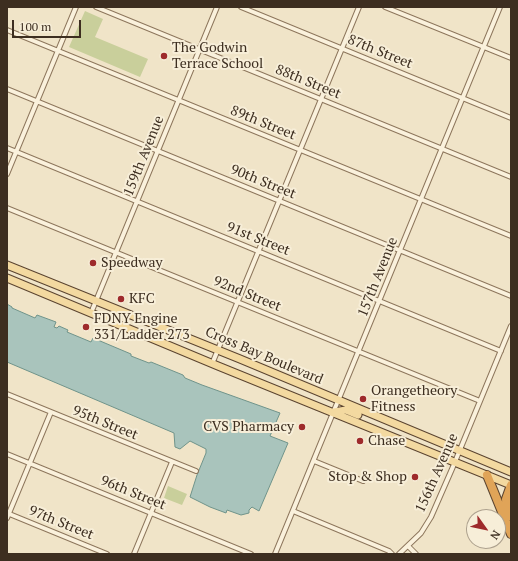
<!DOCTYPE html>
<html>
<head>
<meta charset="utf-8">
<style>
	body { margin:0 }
	#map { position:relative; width:518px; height:561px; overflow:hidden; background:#f0e4c8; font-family:"PT Serif",serif }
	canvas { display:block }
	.frame { position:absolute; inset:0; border:8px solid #3d2e20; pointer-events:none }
	.north { position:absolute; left:466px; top:509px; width:40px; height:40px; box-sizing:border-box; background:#f7eed8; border:1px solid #ada18e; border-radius:50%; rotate:123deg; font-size:11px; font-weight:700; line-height:16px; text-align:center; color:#3d2e20 }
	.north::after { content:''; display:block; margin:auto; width:14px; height:18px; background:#9e2a2b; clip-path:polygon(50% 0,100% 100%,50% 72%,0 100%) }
	.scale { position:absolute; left:12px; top:20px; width:69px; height:18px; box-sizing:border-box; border:2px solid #3d2e20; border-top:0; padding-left:5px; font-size:12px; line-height:14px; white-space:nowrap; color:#3d2e20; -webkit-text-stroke:3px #f7eed8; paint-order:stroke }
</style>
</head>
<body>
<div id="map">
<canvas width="518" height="561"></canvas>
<div class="frame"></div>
<div class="north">N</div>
<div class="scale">100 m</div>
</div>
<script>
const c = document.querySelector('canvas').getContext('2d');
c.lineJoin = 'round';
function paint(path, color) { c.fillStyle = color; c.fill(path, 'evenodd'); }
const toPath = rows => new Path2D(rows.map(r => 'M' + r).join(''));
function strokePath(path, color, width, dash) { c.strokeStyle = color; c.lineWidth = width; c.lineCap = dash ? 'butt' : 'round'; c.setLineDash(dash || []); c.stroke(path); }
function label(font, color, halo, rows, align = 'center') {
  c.font = font + ' "PT Serif",serif'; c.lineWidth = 4; c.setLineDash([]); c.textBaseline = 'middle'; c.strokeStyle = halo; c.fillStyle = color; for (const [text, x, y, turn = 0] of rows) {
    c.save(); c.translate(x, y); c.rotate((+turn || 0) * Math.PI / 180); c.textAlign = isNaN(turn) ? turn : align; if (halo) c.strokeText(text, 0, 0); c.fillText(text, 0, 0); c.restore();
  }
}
paint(toPath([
	[85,11,103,19,95,37,148,59,140,77,69,47],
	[168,486,187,494,182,505,164,498]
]), '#c9cf9b');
const water = toPath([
	[7,304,12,307,12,308,35,318,37,315,56,322,54,327,57,328,59,326,68,330,67,332,91,342,93,338,131,354,131,356,149,363,151,362,183,375,185,378,202,385,280,413,270,436,288,443,259,511,252,507,249,510,249,513,241,515,227,510,226,513,210,507,190,497,197,475,206,453,206,449,190,441,180,449,175,447,174,433,7,362,7,304]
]);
paint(water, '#a9c4bc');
strokePath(water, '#6f938a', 1);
const street = toPath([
	[96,7,511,177],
	[241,7,511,118],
	[385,7,511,58],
	[7,30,511,236],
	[7,89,511,296],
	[7,148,501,351],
	[7,174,76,7],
	[7,208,480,401],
	[91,313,217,7],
	[212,364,359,7],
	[7,394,196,471],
	[7,454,251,554],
	[314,461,363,481],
	[293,511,389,551,392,554],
	[7,513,107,554],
	[7,518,51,412],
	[408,546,416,554],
	[134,554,172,462],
	[275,554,500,7],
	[399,554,421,533,431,517,452,469,511,326]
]);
const primary = toPath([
	[7,265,240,359,511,472],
	[7,278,218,366,511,485],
	[334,412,346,410,358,415]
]);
const highway = toPath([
	[487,475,511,534],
	[507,517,506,499,511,485]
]);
strokePath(street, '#8d765c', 6);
strokePath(primary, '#5b4430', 9);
strokePath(highway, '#5b4430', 10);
strokePath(street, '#faf1dc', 4);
strokePath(primary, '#f3d9a0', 7);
strokePath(highway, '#e0a458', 8);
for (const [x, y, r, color] of [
	[164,56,4,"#9e2a2b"],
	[93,263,4,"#9e2a2b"],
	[121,299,4,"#9e2a2b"],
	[86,327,4,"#9e2a2b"],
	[363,399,4,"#9e2a2b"],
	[302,427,4,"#9e2a2b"],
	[360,441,4,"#9e2a2b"],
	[415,477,4,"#9e2a2b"]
]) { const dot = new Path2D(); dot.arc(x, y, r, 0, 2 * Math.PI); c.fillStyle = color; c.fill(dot); strokePath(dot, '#f7eed8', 1.5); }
label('14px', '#3d2e20', '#f7eed8', [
	["The Godwin",172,48],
	["Terrace School",172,64],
	["Speedway",101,263],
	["KFC",129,299],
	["FDNY Engine",94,319],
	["331/Ladder 273",94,335],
	["Orangetheory",371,391],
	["Fitness",371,407],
	["CVS Pharmacy",294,427,"right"],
	["Chase",368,441],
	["Stop & Shop",407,477,"right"]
], 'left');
label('14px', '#3d2e20', '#f7eed8', [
	["87th Street",380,52,22],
	["88th Street",308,82,22],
	["89th Street",263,123,22],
	["159th Avenue",144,156,-68],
	["90th Street",263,182,22],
	["91st Street",258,239,22],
	["157th Avenue",378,277,-68],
	["92nd Street",247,294,22],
	["Cross Bay Boulevard",264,356,23],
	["95th Street",105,423,22],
	["156th Avenue",437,473,-66],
	["96th Street",133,493,22],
	["97th Street",61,523,22]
]);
</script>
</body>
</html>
